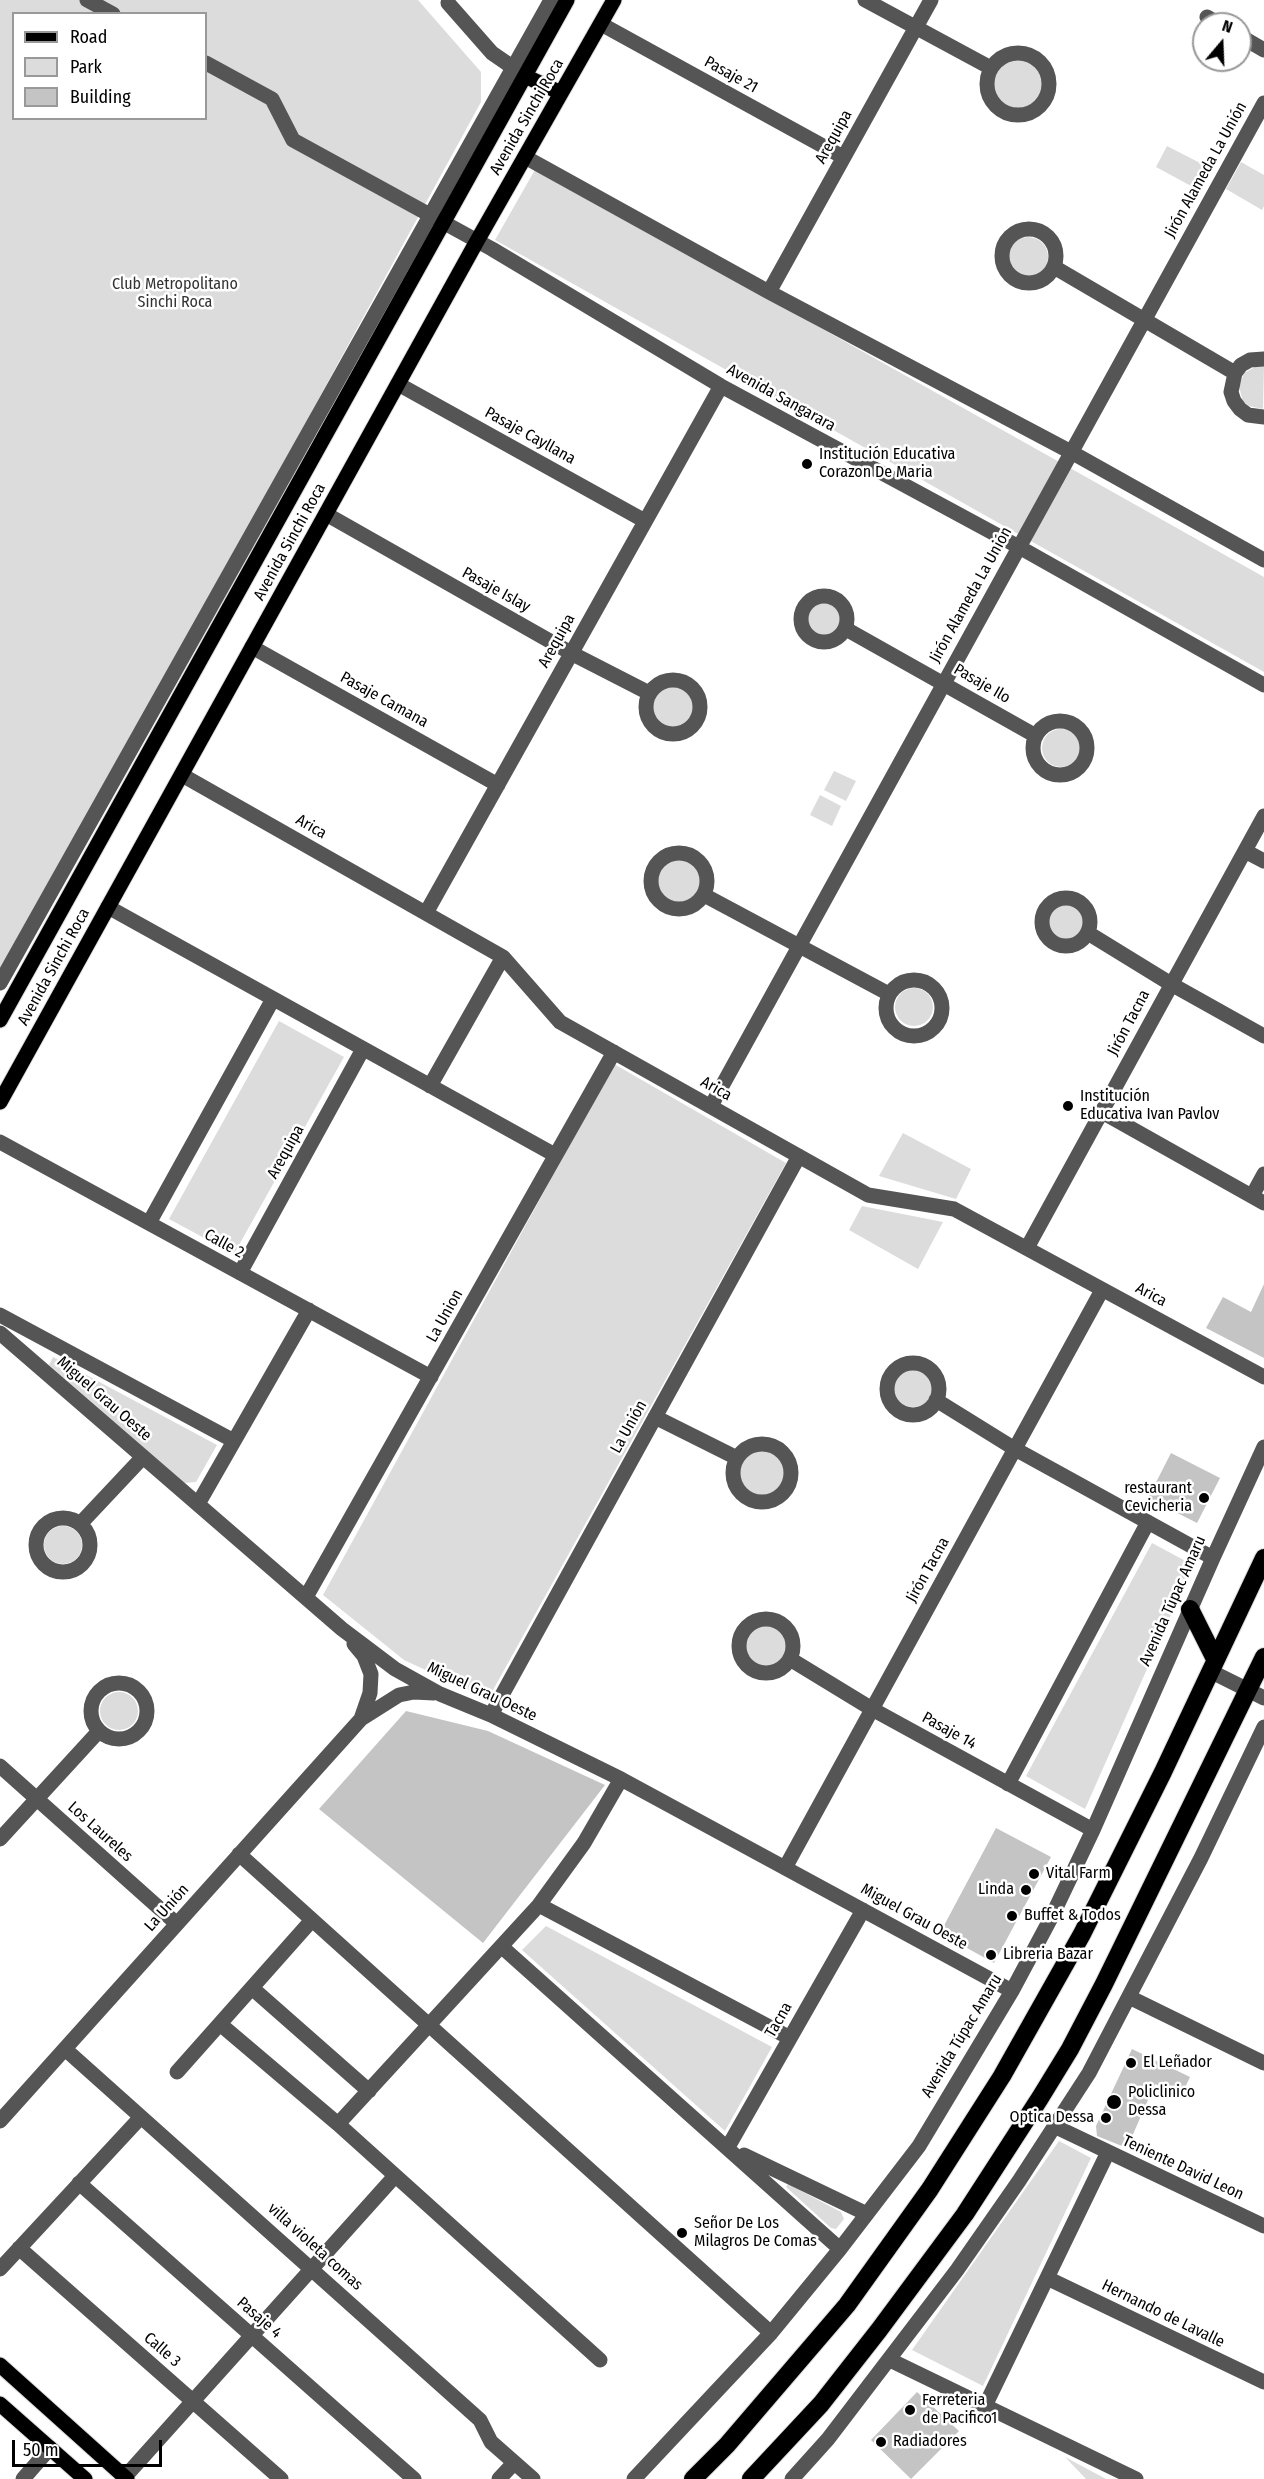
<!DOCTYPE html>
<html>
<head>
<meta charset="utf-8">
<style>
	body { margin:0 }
	#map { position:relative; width:1264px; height:2479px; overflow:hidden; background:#fff; font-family:"Fira Sans Condensed",sans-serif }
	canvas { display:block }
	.legend { position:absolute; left:12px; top:12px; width:195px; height:108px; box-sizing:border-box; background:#fff; border:2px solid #999; margin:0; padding:8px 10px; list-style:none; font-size:18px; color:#000 }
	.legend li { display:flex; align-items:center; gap:12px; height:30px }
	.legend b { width:30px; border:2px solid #999 }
	.north { position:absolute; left:1192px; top:12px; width:60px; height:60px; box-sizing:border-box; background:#fff; border:2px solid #999; border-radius:50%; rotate:19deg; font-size:16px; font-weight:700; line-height:24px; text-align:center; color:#000 }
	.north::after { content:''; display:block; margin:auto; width:21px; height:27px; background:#000; clip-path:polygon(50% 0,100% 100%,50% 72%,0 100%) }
	.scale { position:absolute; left:12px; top:2440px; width:150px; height:27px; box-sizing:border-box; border:3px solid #000; border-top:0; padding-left:8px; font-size:18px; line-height:21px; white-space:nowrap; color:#000; -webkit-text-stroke:4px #fff; paint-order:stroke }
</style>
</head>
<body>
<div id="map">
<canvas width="1264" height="2479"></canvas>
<ul class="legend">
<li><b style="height:8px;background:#000"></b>Road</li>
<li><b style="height:16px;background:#dcdcdc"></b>Park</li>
<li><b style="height:16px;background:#c4c4c4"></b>Building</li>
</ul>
<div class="north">N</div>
<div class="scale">50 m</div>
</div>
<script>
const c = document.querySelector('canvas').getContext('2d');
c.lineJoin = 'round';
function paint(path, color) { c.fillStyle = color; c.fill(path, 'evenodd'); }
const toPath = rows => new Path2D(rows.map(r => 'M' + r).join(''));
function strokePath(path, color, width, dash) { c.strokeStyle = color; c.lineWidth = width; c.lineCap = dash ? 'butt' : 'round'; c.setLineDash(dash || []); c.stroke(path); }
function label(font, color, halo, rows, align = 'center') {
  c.font = font + ' "Fira Sans Condensed",sans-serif'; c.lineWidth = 5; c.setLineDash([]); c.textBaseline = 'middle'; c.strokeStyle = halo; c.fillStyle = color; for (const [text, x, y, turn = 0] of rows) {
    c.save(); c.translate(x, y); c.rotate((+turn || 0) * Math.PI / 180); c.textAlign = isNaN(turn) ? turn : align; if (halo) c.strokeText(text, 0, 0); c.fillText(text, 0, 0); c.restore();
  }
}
paint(toPath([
	[0,0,418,0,481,72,481,102,97,804,0,974],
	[14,14,206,14,206,118,14,118],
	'994 84a25 25 0 1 1 50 0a25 25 0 1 1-50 0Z',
	[1167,146,1204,165,1193,187,1156,167],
	[1241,162,1264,175,1264,206,1262,210,1226,189],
	[536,168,1264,577,1264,672,495,240],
	'1008 257a20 20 0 1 1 40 0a20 20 0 1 1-40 0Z',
	[1257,366,1264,366,1263,409,1249,406,1243,401,1239,387,1244,373],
	'805 619a20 20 0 1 1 40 0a20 20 0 1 1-40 0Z',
	'652 707a21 21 0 1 1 42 0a21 21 0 1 1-42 0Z',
	'1042 748a19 19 0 1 1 38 0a19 19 0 1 1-38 0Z',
	[834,771,856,781,846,801,824,790],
	[820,795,841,806,832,826,810,815],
	'658 881a21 21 0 1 1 42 0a21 21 0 1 1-42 0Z',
	'1048 921a18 18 0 1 1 36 0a18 18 0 1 1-36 0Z',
	'895 1007a19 19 0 1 1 38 0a19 19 0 1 1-38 0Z',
	[279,1021,344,1057,234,1254,169,1219],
	[614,1064,786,1163,488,1699,404,1660,323,1595],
	[903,1133,971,1169,956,1199,879,1176],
	[862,1206,943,1222,918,1269,849,1230],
	[53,1357,217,1445,196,1482,184,1483,49,1365],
	'893 1387a20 20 0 1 1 40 0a20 20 0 1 1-40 0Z',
	'737 1473a24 24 0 1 1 48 0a24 24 0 1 1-48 0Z',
	'44 1545a19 19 0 1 1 38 0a19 19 0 1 1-38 0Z',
	[1152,1543,1193,1565,1085,1809,1026,1776],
	'745 1646a22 22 0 1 1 44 0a22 22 0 1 1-44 0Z',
	'100 1711a19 19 0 1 1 38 0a19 19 0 1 1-38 0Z',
	[546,1926,772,2047,725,2131,522,1950],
	[1059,2141,1091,2158,983,2386,912,2350],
	[788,2184,841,2212,844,2219,836,2229,831,2228,786,2187],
	[1065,2457,1106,2479,1086,2479]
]), '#dcdcdc');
paint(toPath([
	[1264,1284,1264,1358,1206,1328,1223,1297,1251,1312],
	[1171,1453,1220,1478,1197,1523,1148,1498],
	[406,1711,488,1731,605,1785,483,1943,319,1809],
	[996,1828,1051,1857,994,1963,940,1933],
	[1132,2049,1190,2077,1181,2096,1155,2084,1127,2148,1097,2136,1096,2126],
	[917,2392,959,2431,911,2479,871,2440]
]), '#c4c4c4');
const major = toPath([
	[525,76,561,93],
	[0,1020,567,0],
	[0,1102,477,241,614,0],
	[0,2365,127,2479],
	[0,2404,85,2479]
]);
const highway = toPath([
	[1190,1609,1215,1659],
	[693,2479,727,2445,847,2305,930,2189,1002,2076,1082,1934,1163,1772,1264,1558],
	[751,2479,821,2404,879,2330,965,2214,1040,2098,1070,2049,1104,1984,1264,1657]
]);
strokePath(major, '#dbdbdb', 17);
strokePath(highway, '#dbdbdb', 20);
strokePath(toPath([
	[87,0,113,14],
	[865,0,991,68],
	[448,3,492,53,521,73],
	[1207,17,1219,24],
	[601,24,843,157],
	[1240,36,1264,50],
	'987 84a31 31 0 1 1 62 0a31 31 0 1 1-62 0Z',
	[206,63,272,99,293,140,492,249,721,386,1019,547,1264,685],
	[525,157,769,292,1071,452,1264,560],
	'1002 256a27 27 0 1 1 54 0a27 27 0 1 1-54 0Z',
	[1054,267,1235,373],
	[769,292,931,0],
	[1264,359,1250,360,1241,365,1235,373,1231,392,1234,401,1240,409,1248,415,1264,417],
	[398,384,645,521],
	[326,514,571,653,649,693],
	'801 619a23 23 0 1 1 46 0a23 23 0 1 1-46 0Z',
	[846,629,1036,736],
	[252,647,498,785],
	'646 707a27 27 0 1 1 54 0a27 27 0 1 1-54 0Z',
	'1033 748a27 27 0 1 1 54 0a27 27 0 1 1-54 0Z',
	[182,775,503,957,560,1022,868,1195,954,1209,1264,1377],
	[1245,851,1264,861],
	'651 881a28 28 0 1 1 56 0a28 28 0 1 1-56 0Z',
	[704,895,889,994],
	'1042 922a24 24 0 1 1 48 0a24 24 0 1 1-48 0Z',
	[108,907,555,1155],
	[426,913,721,386],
	[1088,933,1171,984,1264,1036],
	'886 1008a28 28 0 1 1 56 0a28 28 0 1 1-56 0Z',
	[0,983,551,0],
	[430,1086,503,957],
	[711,1106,1264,103],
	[1102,1112,1264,1203],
	[0,1142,431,1377],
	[1252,1196,1264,1174],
	[149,1223,273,999],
	[1027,1248,1264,816],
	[240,1273,363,1049],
	[0,1315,234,1441],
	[0,1333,342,1629,395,1669,440,1694,491,1715,621,1779,1012,1991],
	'887 1389a26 26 0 1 1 52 0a26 26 0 1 1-52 0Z',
	[936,1400,1015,1449,1213,1558],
	[655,1417,737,1458],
	'733 1473a29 29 0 1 1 58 0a29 29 0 1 1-58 0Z',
	[198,1504,309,1310],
	'36 1545a27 27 0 1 1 54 0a27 27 0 1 1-54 0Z',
	[80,1524,143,1457],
	[306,1597,614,1052],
	'739 1646a27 27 0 1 1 54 0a27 27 0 1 1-54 0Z',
	[354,1644,364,1656,371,1674,370,1693,361,1719],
	[790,1659,872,1709,1093,1830],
	[1210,1671,1264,1698],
	'91 1711a28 28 0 1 1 56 0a28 28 0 1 1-56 0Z',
	[491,1715,799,1156],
	[0,1766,177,1924],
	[1008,1784,1148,1522],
	[0,1839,99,1731],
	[239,1854,771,2333],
	[785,1868,1102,1290],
	[539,1905,790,2038],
	[502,1947,840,2249],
	[252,1988,369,2091],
	[1129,1997,1264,2063],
	[220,2024,338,2124,600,2360],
	[65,2049,480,2420,491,2442,533,2479],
	[177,2072,312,1920],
	[0,2121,361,1719,399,1695,414,1692,434,1693],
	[338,2124,539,1905,584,1843,621,1779],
	[1054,2126,1264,2226],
	[728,2147,863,1910],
	[744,2155,867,2214],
	[79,2183,414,2479],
	[19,2248,281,2479],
	[0,2269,141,2117],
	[1047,2278,1264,2382],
	[890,2360,1136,2479],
	[985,2406,1108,2152],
	[23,2479,50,2448],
	[123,2479,395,2176],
	[499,2479,514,2463],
	[634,2479,771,2333,840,2249,919,2146,1012,1991,1052,1916,1093,1830,1213,1558,1264,1447],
	[792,2479,828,2439,957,2270,1019,2181,1089,2073,1201,1858,1264,1727]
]), '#555', 15);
strokePath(major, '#000', 15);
strokePath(highway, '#000', 18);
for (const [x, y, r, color] of [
	[807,464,6,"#000"],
	[1068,1106,6,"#000"],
	[1204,1498,6,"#000"],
	[1034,1874,6,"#000"],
	[1026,1890,6,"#000"],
	[1012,1916,6,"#000"],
	[991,1955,6,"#000"],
	[1131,2063,6,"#000"],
	[1114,2102,8,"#000"],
	[1106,2118,6,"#000"],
	[682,2233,6,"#000"],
	[910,2410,6,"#000"],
	[881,2442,6,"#000"]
]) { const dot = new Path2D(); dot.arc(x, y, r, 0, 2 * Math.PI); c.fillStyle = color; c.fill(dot); strokePath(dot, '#fff', 2); }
label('16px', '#000', '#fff', [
	["Pasaje 21",731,75,29],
	["Avenida Sinchi Roca",527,117,-60],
	["Arequipa",834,137,-61],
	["Jirón Alameda La Unión",1206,170,-61],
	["Avenida Sangarara",781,398,29],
	["Pasaje Cayllana",530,436,29],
	["Avenida Sinchi Roca",290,542,-61],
	["Pasaje Islay",496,590,29],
	["Jirón Alameda La Unión",971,595,-61],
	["Arequipa",557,641,-61],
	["Pasaje Ilo",982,684,30],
	["Pasaje Camana",384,700,29],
	["Arica",311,827,30],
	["Avenida Sinchi Roca",54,967,-61],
	["Jirón Tacna",1129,1023,-62],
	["Arica",716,1089,29],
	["Arequipa",286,1152,-61],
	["Calle 2",224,1244,29],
	["Arica",1151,1295,28],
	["La Union",445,1316,-61],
	["Miguel Grau Oeste",104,1399,41],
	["La Unión",629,1427,-61],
	["Jirón Tacna",928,1570,-61],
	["Avenida Túpac Amaru",1173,1601,-66],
	["Miguel Grau Oeste",482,1692,25],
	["Pasaje 14",949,1731,29],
	["Los Laureles",100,1832,42],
	["La Unión",167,1908,-48],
	["Miguel Grau Oeste",914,1917,29],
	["Tacna",779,2020,-60],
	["Avenida Túpac Amaru",962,2036,-59],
	["Teniente David Leon",1183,2168,25],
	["villa violeta comas",315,2247,42],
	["Hernando de Lavalle",1163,2314,26],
	["Pasaje 4",259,2318,41],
	["Calle 3",162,2350,41]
]);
label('16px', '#333', '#fff', [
	["Club Metropolitano",175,285],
	["Sinchi Roca",175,303]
]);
label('16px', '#000', '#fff', [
	["Institución Educativa",819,455],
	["Corazon De Maria",819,473],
	["Institución",1080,1097],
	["Educativa Ivan Pavlov",1080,1115],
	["restaurant",1192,1489,"right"],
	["Cevicheria",1192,1507,"right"],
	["Vital Farm",1046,1874],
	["Linda",1014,1890,"right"],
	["Buffet & Todos",1024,1916],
	["Libreria Bazar",1003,1955],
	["El Leñador",1143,2063],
	["Policlinico",1128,2093],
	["Dessa",1128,2111],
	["Optica Dessa",1094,2118,"right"],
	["Señor De Los",694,2224],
	["Milagros De Comas",694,2242],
	["Ferreteria",922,2401],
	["de Pacifico1",922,2419],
	["Radiadores",893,2442]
], 'left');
</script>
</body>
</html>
